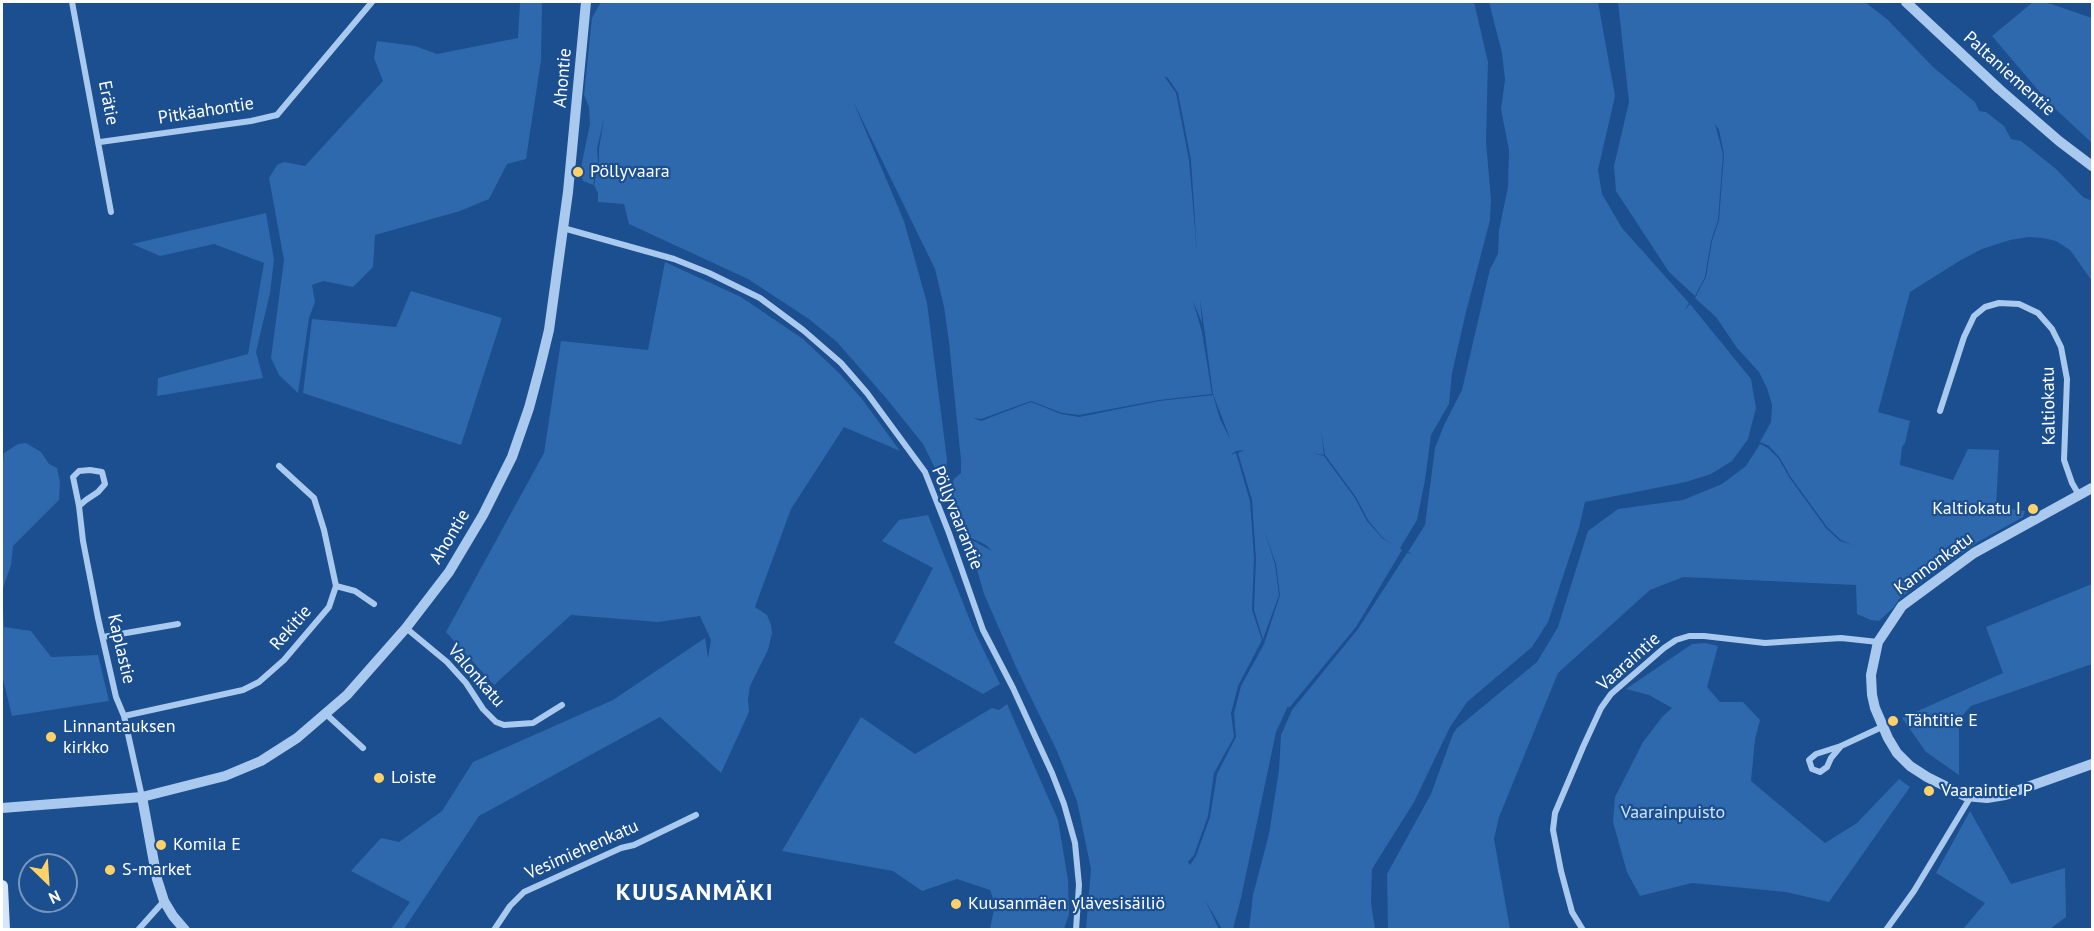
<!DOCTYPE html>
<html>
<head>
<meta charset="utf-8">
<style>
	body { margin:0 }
	#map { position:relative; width:2094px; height:931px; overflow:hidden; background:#1b4f8f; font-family:"PT Sans",sans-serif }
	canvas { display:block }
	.frame { position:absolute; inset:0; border:3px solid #fff; pointer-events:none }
	.north { position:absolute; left:18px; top:853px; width:60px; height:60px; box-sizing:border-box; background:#1b4f8f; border:2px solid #7695bc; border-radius:50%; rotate:155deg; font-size:16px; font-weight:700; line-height:24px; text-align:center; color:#fff }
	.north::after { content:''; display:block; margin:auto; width:21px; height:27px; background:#ffd166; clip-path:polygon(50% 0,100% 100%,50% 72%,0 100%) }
</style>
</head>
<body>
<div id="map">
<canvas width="2094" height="931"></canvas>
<div class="frame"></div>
<div class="north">N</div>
</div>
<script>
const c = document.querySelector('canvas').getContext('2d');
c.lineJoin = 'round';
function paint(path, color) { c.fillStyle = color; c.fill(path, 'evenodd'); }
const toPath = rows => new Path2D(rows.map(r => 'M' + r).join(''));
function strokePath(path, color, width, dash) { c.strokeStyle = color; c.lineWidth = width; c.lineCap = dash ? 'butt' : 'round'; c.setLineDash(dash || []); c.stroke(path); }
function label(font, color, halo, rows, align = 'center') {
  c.font = font + ' "PT Sans",sans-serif'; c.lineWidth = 4.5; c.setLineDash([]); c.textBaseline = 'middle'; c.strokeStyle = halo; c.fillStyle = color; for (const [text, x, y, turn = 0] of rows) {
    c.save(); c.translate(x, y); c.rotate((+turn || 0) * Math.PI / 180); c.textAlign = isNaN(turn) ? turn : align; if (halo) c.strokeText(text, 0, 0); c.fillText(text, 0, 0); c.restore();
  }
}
paint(toPath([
	[520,2,541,2,542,5,541,60,526,159,507,164,489,199,460,211,375,235,373,267,353,287,323,281,312,285,315,302,309,318,298,393,279,375,271,358,284,260,269,178,277,165,284,162,305,166,383,81,374,58,377,41,415,46,437,54,518,38],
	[601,2,1474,2,1488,62,1486,142,1491,200,1490,220,1466,312,1452,373,1449,404,1431,435,1425,480,1417,520,1400,548,1402,550,1356,627,1289,708,1288,706,1276,732,1241,898,1233,929,1222,929,1205,900,1219,929,1086,929,1091,869,1077,801,1057,751,1016,667,984,594,968,538,992,551,986,545,967,536,950,487,954,479,961,473,961,460,949,342,944,307,935,269,853,101,904,221,927,303,947,460,946,469,935,468,923,444,886,398,837,342,809,319,748,279,629,224,624,204,598,202,598,193,594,185,599,161,599,149,604,118,597,149,598,161,593,185,583,181,580,172,590,124,589,107,584,95,592,18],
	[1164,76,1168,78,1178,93,1191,160,1197,253,1189,160,1176,93],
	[1200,298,1213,394,1231,441,1220,419,1213,395,1159,401,1079,417,1061,414,1031,402,981,421,973,418,981,419,1031,401,1062,413,1079,415,1159,400,1212,394,1202,332,1193,301,1202,323],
	[1321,430,1325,455,1356,497,1368,520,1382,537,1393,545,1382,538,1367,521,1355,498,1324,456,1313,453,1324,455],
	[1244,450,1238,453,1252,500,1256,558,1254,610,1263,639,1279,595,1275,564,1264,530,1276,564,1280,595,1264,644,1241,686,1234,713,1236,737,1217,774,1210,817,1196,856,1190,865,1188,862,1194,855,1208,816,1214,773,1234,737,1231,713,1238,686,1262,640,1252,610,1254,558,1250,501,1236,453,1231,455,1236,451],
	[1489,2,1598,2,1615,96,1598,170,1602,194,1622,228,1689,303,1684,311,1690,304,1751,379,1756,408,1748,439,1732,461,1711,474,1686,482,1585,502,1579,528,1548,622,1532,647,1467,702,1450,727,1414,802,1372,869,1371,903,1375,929,1249,929,1253,895,1269,834,1279,770,1281,735,1292,710,1358,629,1407,553,1412,554,1408,552,1425,525,1435,448,1445,423,1462,390,1490,269,1498,254,1499,230,1508,187,1509,150,1501,109,1505,80,1502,53],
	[1618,2,1865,2,1888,20,1933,67,1975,102,1979,111,1986,112,2004,126,2011,139,2021,141,2056,169,2083,197,2092,201,2092,281,2070,250,2056,241,2043,238,2029,237,2010,240,1982,249,1961,260,1910,292,1878,412,1910,421,1905,443,1902,447,1900,465,1953,480,1968,449,1999,450,1996,507,2025,511,2023,517,1978,542,1935,572,1899,599,1894,607,1879,621,1871,620,1857,614,1856,585,1683,577,1650,590,1558,673,1499,817,1494,839,1510,929,1388,929,1387,874,1431,794,1453,734,1457,728,1537,662,1558,627,1588,531,1618,509,1683,500,1722,484,1746,466,1760,444,1768,448,1779,459,1789,477,1826,528,1840,541,1852,545,1841,540,1827,527,1790,476,1780,458,1769,446,1760,442,1771,422,1772,405,1767,388,1759,372,1737,348,1716,317,1695,298,1706,277,1712,241,1719,220,1724,154,1719,130,1715,124,1723,154,1718,220,1711,241,1705,277,1695,296,1669,272,1616,191,1614,166,1629,102],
	[2033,2,2045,2,2092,18,2092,143,2049,103,1992,36],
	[266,213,274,260,270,293,256,352,263,378,157,396,158,378,248,354,264,263,214,244,160,256,132,244],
	[665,262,741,297,803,339,839,373,862,399,900,451,844,427,791,509,755,607,767,615,771,625,772,633,768,650,750,686,748,699,749,712,721,773,660,717,479,816,404,929,391,929,410,902,351,871,381,838,399,842,442,811,473,762,613,700,705,638,708,658,711,640,700,616,658,622,571,615,494,685,446,632,544,453,561,341,648,350],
	[411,291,502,318,461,445,303,393,312,319,396,327],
	[26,443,41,452,49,464,57,468,60,482,59,500,13,546,11,565,2,591,4,627,31,631,51,657,98,655,109,701,12,716,2,675,2,474,4,453,18,444],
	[928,515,973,628,1000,684,983,694,894,643,933,568,882,541,899,520],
	[2092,584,2092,664,1971,706,1959,719,1959,775,1926,752,1902,718,2003,673,1986,627],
	[1705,643,1718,646,1707,687,1720,702,1743,702,1760,720,1755,739,1751,781,1825,843,1857,823,1899,779,1910,787,1829,902,1786,892,1692,883,1640,896,1627,872,1613,822,1615,797,1643,742,1663,716,1672,708,1649,695,1626,689,1692,644],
	[1007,704,1058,820,1068,880,1069,914,1064,929,990,929,995,904,990,890,957,879,922,891,893,871,782,851,861,717,915,754,992,708,999,710],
	[1970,811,2011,884,2065,868,2066,917,2050,929,1963,929,1985,903,1936,873]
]), '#2e69ad');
strokePath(toPath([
	[72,2,111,212],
	[100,142,251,121,277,115,372,2],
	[563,228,674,259,709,273,760,298,803,330,841,363,867,393,925,472,949,533,983,630,1013,688,1052,773,1064,804,1075,843,1079,885,1076,930],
	[1940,411,1964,337,1974,316,1985,307,1999,303,2019,304,2038,313,2052,329,2061,347,2067,379,2064,460,2072,483,2079,495],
	[79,506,86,500,98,492,105,484,102,472,90,470,79,471,73,477,79,506,83,541,98,618,116,697,124,716,142,797],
	[336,586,355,591,374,604],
	[406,628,447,662,466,683,483,709,496,722,504,725,533,723,562,705],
	[103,637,178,624],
	[326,714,363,748],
	[124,716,243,690,259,682,284,660,329,607,336,586,324,530,314,498,279,466],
	[1841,746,1831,758,1827,767,1820,772,1812,769,1809,760,1816,754,1841,746,1882,727],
	[138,930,164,901],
	[494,930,510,906,524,892,621,848,634,845,696,815],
	[1583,930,1572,912,1561,871,1553,830,1555,813,1583,747,1601,708,1611,694,1664,648,1676,640,1689,636,1704,636,1765,643,1841,638,1878,642],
	[1886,930,1914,891,1970,798]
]), '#a9c9ee', 6);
strokePath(toPath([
	[1906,2,1999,89,2059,141,2092,166],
	[2092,488,1974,553,1902,606,1878,642,1871,675,1872,695,1875,708,1888,738,1897,753,1910,766,1927,777,1965,796,1987,798,2005,795,2092,764],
	[142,797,157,879,164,901,173,916,185,930],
	[2,808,142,797,225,776,261,761,297,738,347,695,406,628,449,572,483,515,512,457,529,408,540,367,549,330,568,192,586,2]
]), '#a9c9ee', 10);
strokePath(toPath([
	[2,886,4,930]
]), '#d6e6fa', 12);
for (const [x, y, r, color] of [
	[578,172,6,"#ffd166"],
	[2033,509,6,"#ffd166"],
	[1893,721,6,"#ffd166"],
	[51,737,6,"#ffd166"],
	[379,778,6,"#ffd166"],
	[1929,791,6,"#ffd166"],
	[161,845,6,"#ffd166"],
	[110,870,6,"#ffd166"],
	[956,904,6,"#ffd166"]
]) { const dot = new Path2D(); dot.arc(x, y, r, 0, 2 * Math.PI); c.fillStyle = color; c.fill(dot); strokePath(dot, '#1b4f8f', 2); }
label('18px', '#fff', '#1b4f8f', [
	["Paltaniementie",2009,74,42],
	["Ahontie",563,78,-85],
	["Erätie",108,103,79],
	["Pitkäahontie",206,111,-9],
	["Kaltiokatu",2049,406,-91],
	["Pöllyvaarantie",957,518,68],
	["Ahontie",450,537,-59],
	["Kannonkatu",1934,564,-36],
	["Rekitie",291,628,-49],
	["Kaplastie",121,649,77],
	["Vaaraintie",1629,662,-42],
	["Valonkatu",476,676,49],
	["Vesimiehenkatu",582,850,-24]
]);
label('18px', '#fff', '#1b4f8f', [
	["Pöllyvaara",590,172],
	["Kaltiokatu I",2021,509,"right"],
	["Tähtitie E",1905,721],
	["Linnantauksen",63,727],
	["kirkko",63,748],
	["Loiste",391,778],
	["Vaaraintie P",1941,791],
	["Komila E",173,845],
	["S-market",122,870],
	["Kuusanmäen ylävesisäiliö",968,904]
], 'left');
label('18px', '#cfe3fa', '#1b4f8f', [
	["Vaarainpuisto",1673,813]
]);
c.letterSpacing = '1.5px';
label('bold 24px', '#fff', '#1b4f8f', [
	["KUUSANMÄKI",695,893]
]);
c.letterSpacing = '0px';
</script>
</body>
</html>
